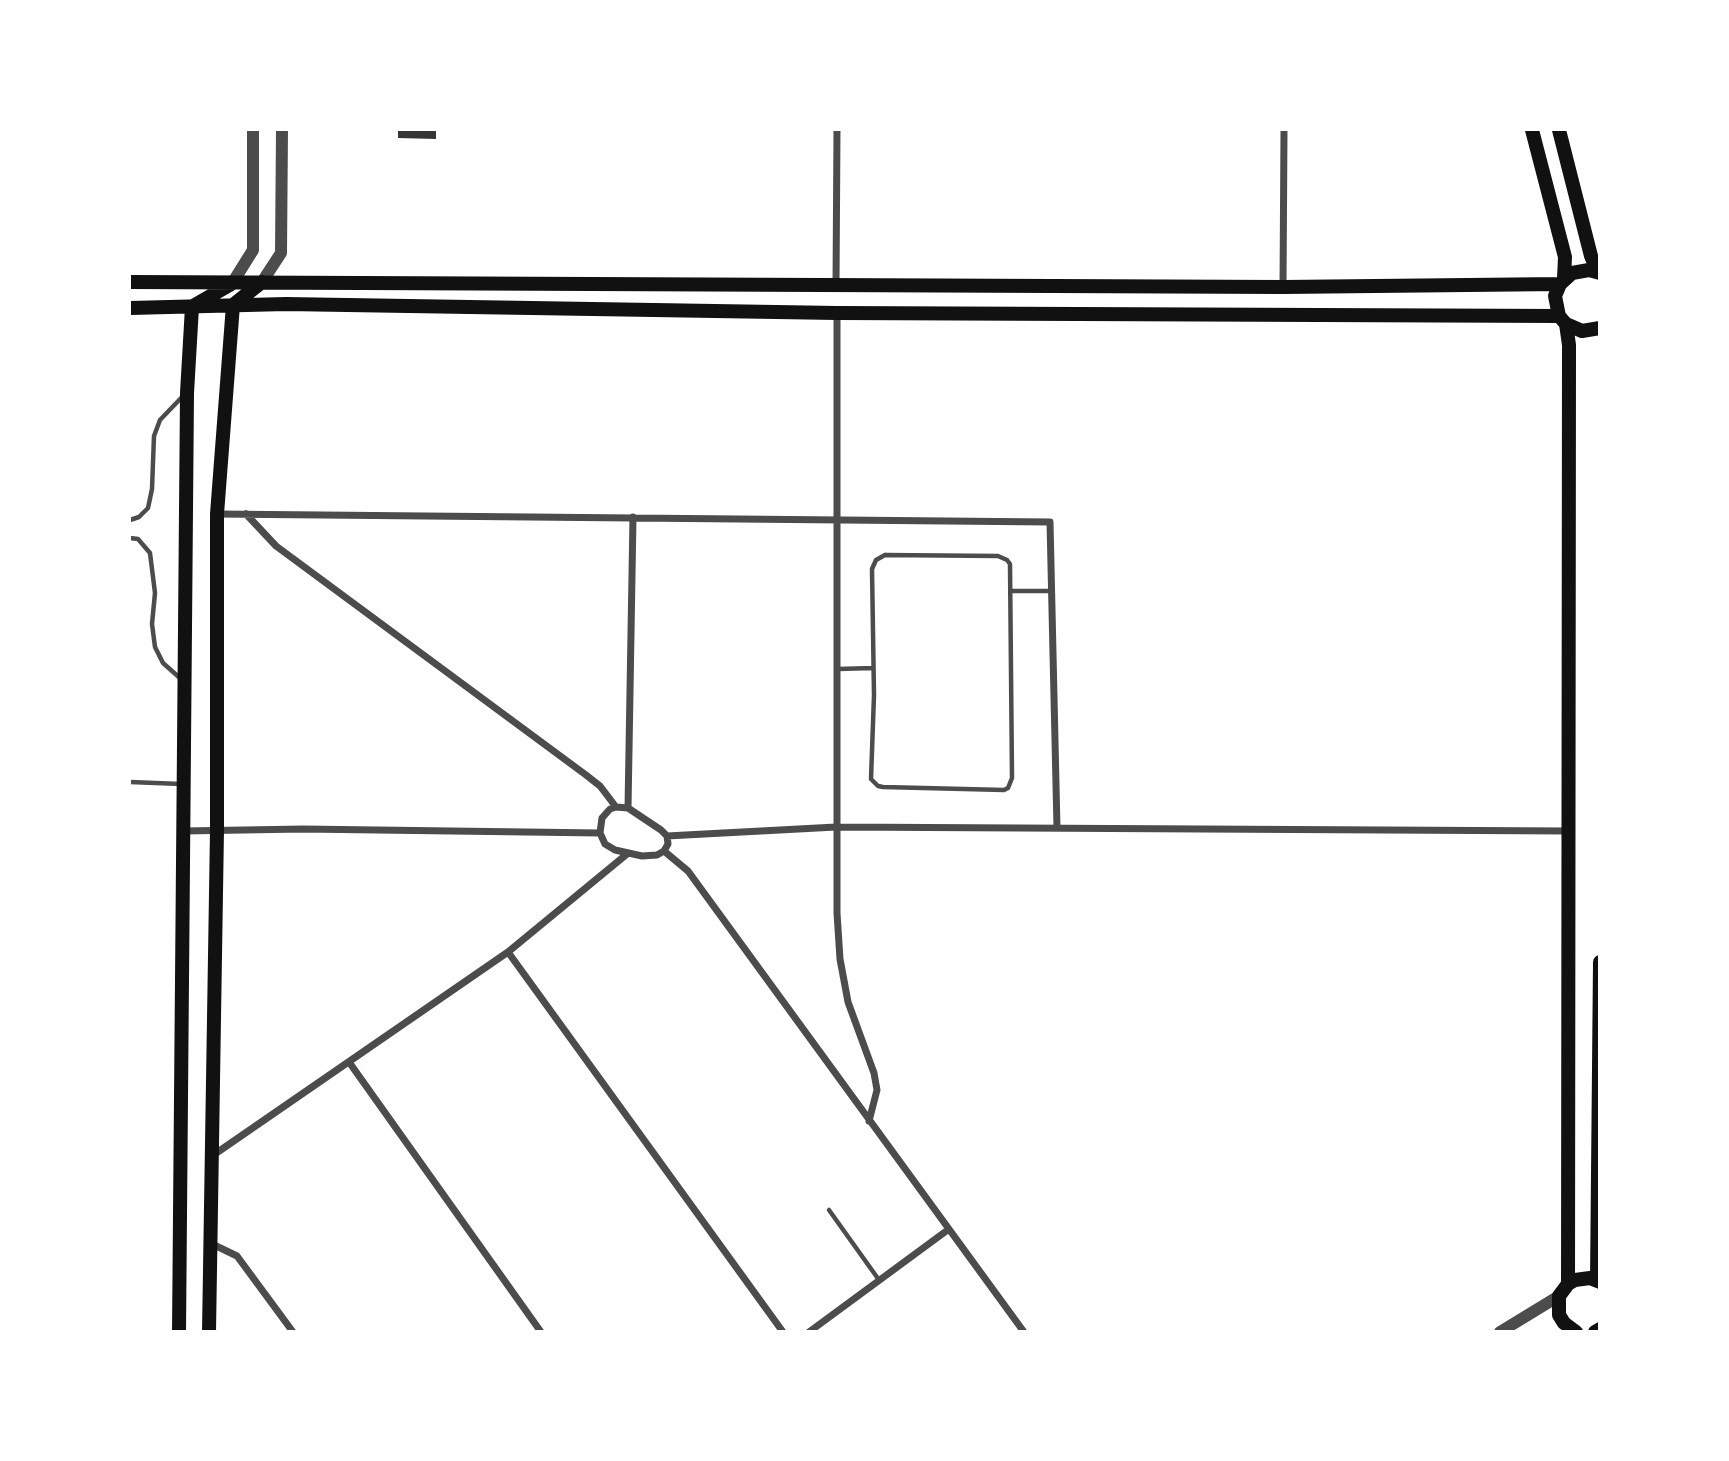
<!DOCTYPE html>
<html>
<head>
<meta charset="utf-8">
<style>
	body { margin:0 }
	#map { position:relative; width:1729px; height:1461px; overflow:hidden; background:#fff; font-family:Bitter,serif }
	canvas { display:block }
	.frame { position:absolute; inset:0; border:131px solid #fff; pointer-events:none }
</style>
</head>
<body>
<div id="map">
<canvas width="1729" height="1461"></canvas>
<div class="frame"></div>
</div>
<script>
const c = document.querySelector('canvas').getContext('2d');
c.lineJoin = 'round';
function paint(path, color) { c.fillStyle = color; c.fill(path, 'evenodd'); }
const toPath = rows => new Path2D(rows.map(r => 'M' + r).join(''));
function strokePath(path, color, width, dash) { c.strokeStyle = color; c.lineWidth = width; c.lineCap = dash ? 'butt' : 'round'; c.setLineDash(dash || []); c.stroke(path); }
paint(toPath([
	[398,130,436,130,436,139,398,138]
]), '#353535');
strokePath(toPath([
	[130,520,139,517,148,508,152,489,154,436,160,420,183,396],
	[130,538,138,539,150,553,155,593,152,624,155,647,163,663,181,679],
	[885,555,998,556,1007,560,1010,564,1012,778,1008,788,1004,790,883,787,878,786,871,779,874,695,872,569,876,560,885,555],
	[1011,591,1052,591],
	[838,669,873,668],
	[130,782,181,784],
	[829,1210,879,1280]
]), '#4c4c4c', 4.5);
strokePath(toPath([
	[836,284,837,130],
	[1283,287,1284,130],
	[837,313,837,913,840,959,848,1002,874,1073,877,1090,869,1121],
	[217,514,1050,522,1057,828],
	[246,514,276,546,586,775,600,786,616,807],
	[616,807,628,808,661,830,667,836,668,844,664,851,657,855,642,856,615,850,605,844,600,833,602,818,610,809,616,807],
	[628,808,633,517],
	[184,831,303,829,600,833],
	[667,836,836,827,1568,831],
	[664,851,688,871,1024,1332],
	[508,952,783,1332],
	[349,1062,541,1332],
	[212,1156,508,952,627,854],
	[210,1243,237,1256,293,1332],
	[809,1332,949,1229]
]), '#4c4c4c', 7);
strokePath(toPath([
	[233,282,253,250,253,130],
	[262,282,281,253,282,130],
	[1500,1332,1559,1296]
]), '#4c4c4c', 12);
strokePath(toPath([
	[1532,130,1565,257,1564,278],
	[1559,130,1591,256,1598,272],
	[1600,273,1589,270,1572,273,1560,284,1555,296,1559,316,1566,324,1582,331,1600,328],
	[130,282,1283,287,1560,284],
	[193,306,233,283],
	[130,308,286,304,837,313,1559,316],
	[1566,324,1569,345,1568,1284],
	[1597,1280,1600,962],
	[179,1332,187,393,192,307],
	[209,1332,217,830,217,514,233,305,262,282],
	[1576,1332,1564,1323,1559,1315,1559,1296,1568,1284,1575,1280,1590,1278,1600,1282],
	[1595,1332,1600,1329]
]), '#111', 14);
</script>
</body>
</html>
